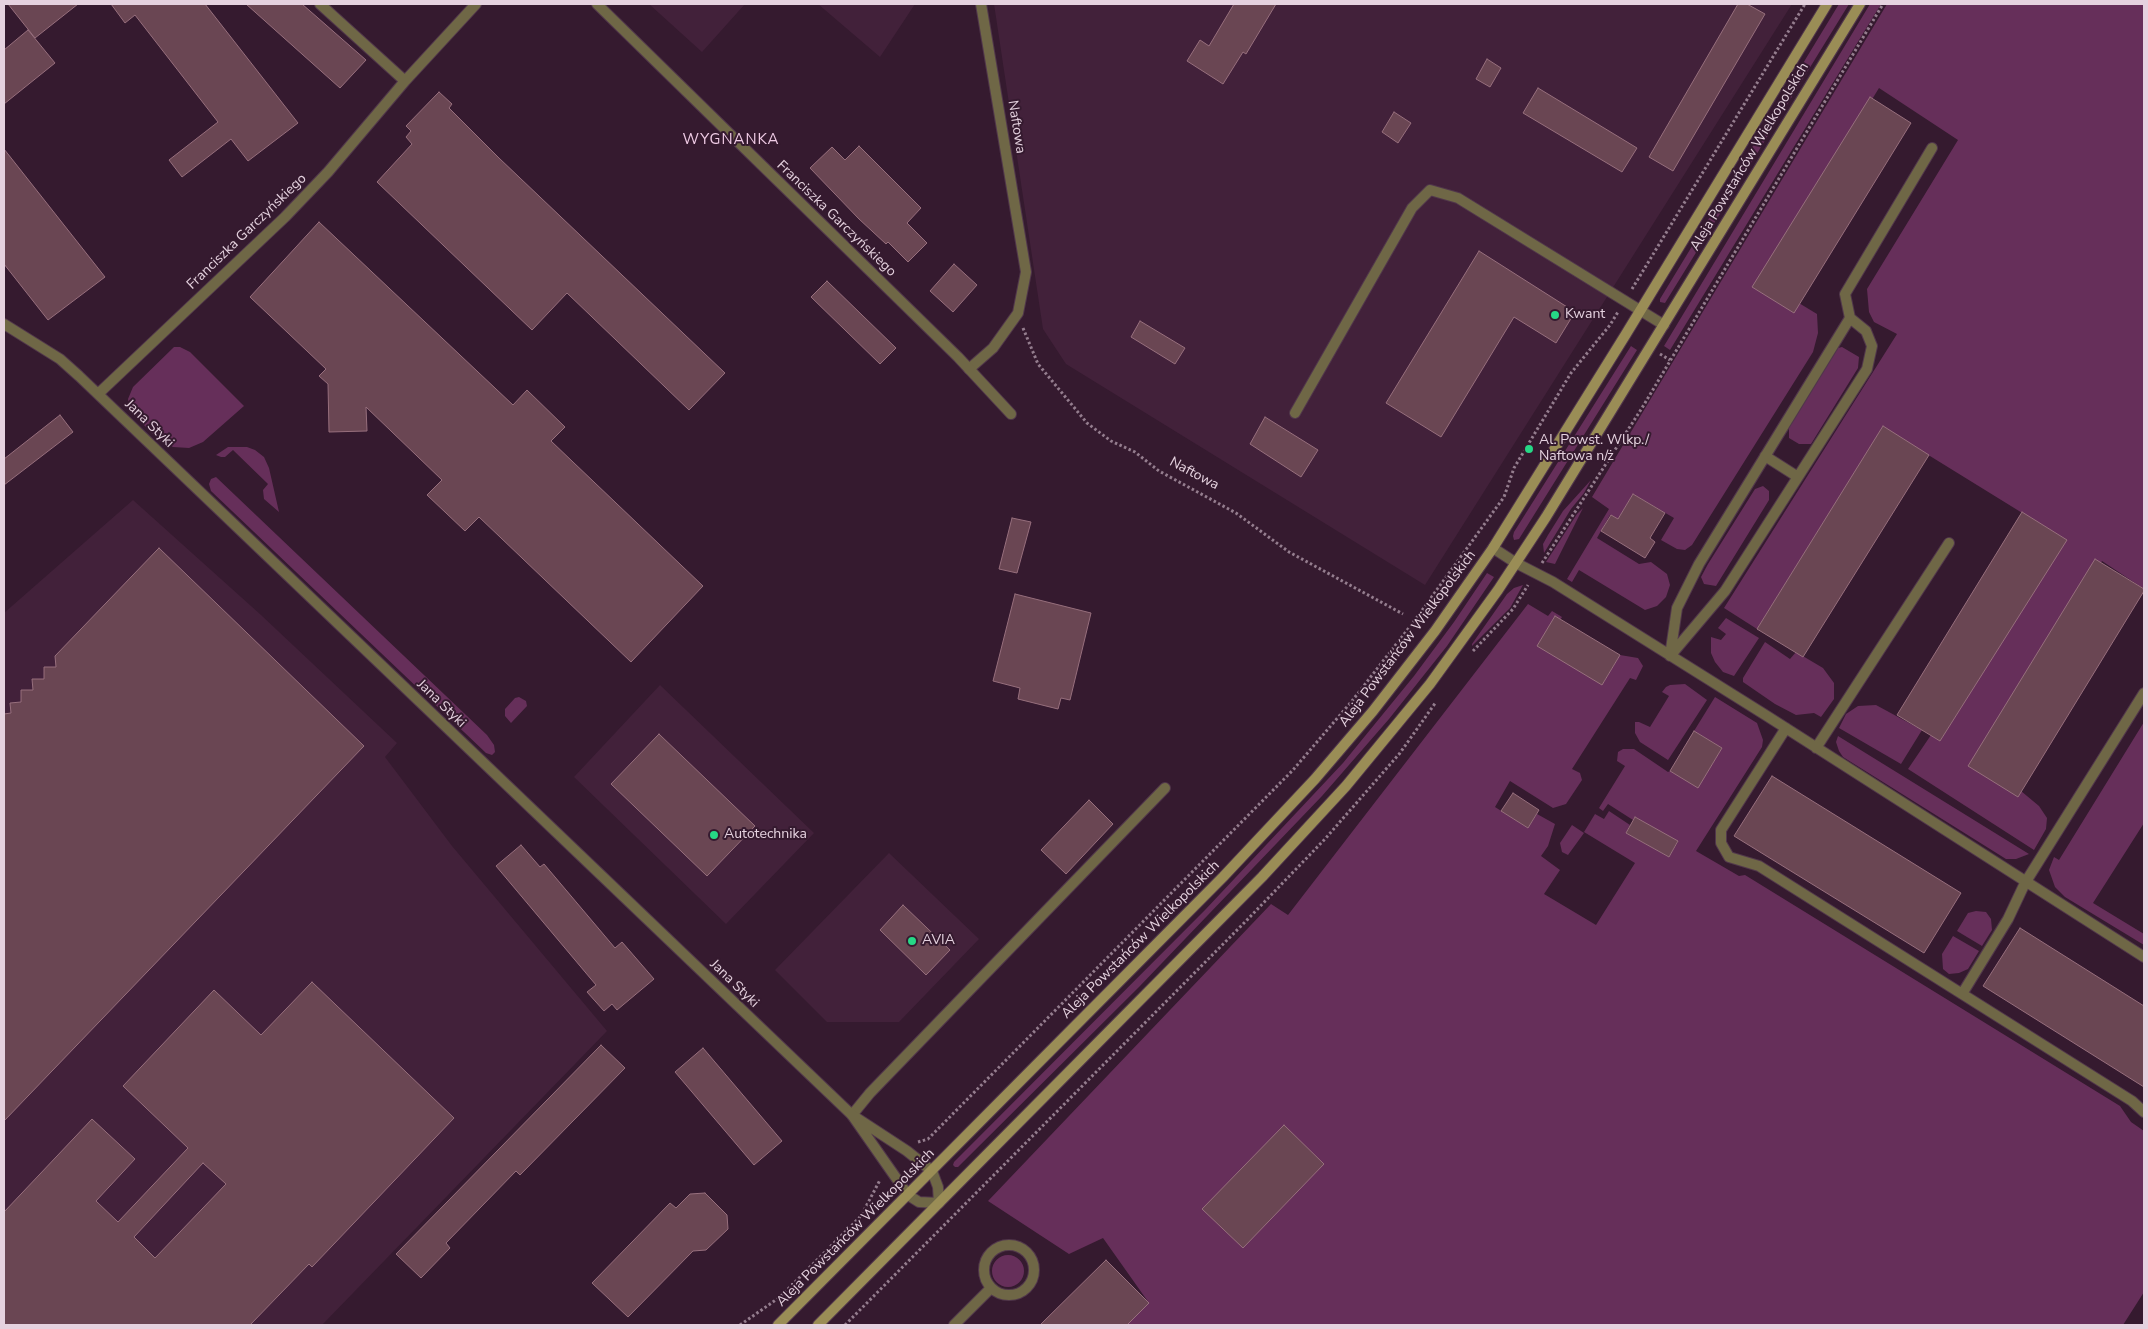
<!DOCTYPE html>
<html>
<head>
<meta charset="utf-8">
<style>
	body { margin:0 }
	#map { position:relative; width:2148px; height:1329px; overflow:hidden; background:#351a2f; font-family:"Nunito Sans",sans-serif }
	canvas { display:block }
	.frame { position:absolute; inset:0; border:5px solid #e5d2df; pointer-events:none }
</style>
</head>
<body>
<div id="map">
<canvas width="2148" height="1329"></canvas>
<div class="frame"></div>
</div>
<script>
const c = document.querySelector('canvas').getContext('2d');
c.lineJoin = 'round';
function paint(path, color) { c.fillStyle = color; c.fill(path, 'evenodd'); }
const toPath = rows => new Path2D(rows.map(r => 'M' + r).join(''));
function strokePath(path, color, width, dash) { c.strokeStyle = color; c.lineWidth = width; c.lineCap = dash ? 'butt' : 'round'; c.setLineDash(dash || []); c.stroke(path); }
function label(font, color, halo, rows, align = 'center') {
  c.font = font + ' "Nunito Sans",sans-serif'; c.lineWidth = 4; c.setLineDash([]); c.textBaseline = 'middle'; c.strokeStyle = halo; c.fillStyle = color; for (const [text, x, y, turn = 0] of rows) {
    c.save(); c.translate(x, y); c.rotate((+turn || 0) * Math.PI / 180); c.textAlign = isNaN(turn) ? turn : align; if (halo) c.strokeText(text, 0, 0); c.fillText(text, 0, 0); c.restore();
  }
}
paint(toPath([
	[649,4,745,4,702,52],
	[818,4,915,4,880,57],
	[994,4,1792,4,1425,585,1066,364,1043,329],
	[133,500,261,615,397,743,385,757,452,846,607,1031,322,1325,4,1325,4,613],
	[660,685,814,833,726,924,574,777],
	[889,853,979,939,899,1022,827,1022,775,970]
]), '#42213a');
paint(toPath([
	[1839,4,1849,4,1665,303,1660,302,1660,299],
	[1870,4,1881,4,1670,350,1664,346],
	[1887,4,2144,4,2144,589,2102,561,1974,763,2021,791,2039,806,2047,818,2046,829,2034,850,1908,769,1931,735,1940,741,2066,540,1883,427,1757,629,1724,608,1897,334,1874,322,1869,312,1867,289,1958,140,1879,88,1761,280,1817,314,1818,333,1813,352,1692,545,1685,550,1677,549,1661,540,1674,518,1633,494,1618,519,1610,515,1597,538,1639,564,1651,562,1667,574,1670,585,1666,597,1657,606,1645,610,1579,570,1572,582,1567,579,1609,509,1592,497],
	[1631,346,1637,350,1519,539,1514,540,1513,536,1514,532],
	[174,347,180,347,190,352,244,406,203,442,189,448,173,447,160,441,130,411,128,399,133,387],
	[1842,347,1859,357,1858,368,1811,444,1799,444,1789,438,1789,426,1838,348],
	[228,447,247,447,255,450,264,457,269,468,279,512,264,499,263,490,268,484,233,450,225,457,221,457,216,455],
	[216,477,487,735,494,745,495,752,492,755,486,753,211,491,209,484,211,479],
	[1591,480,1584,493,1571,509,1544,553,1543,544,1548,535,1563,511],
	[1763,486,1769,491,1769,500,1716,586,1704,584,1701,577,1708,564,1755,489],
	[1583,508,1555,564,1546,562,1577,514],
	[1487,573,1494,577,1447,646,1389,719,1322,796,1139,987,958,1167,955,1167,953,1165,954,1162,1205,910,1343,763,1414,676,1454,622],
	[1523,585,1510,608,1472,646,1472,644,1507,594,1514,588],
	[1528,604,1548,616,1552,611,1562,617,1544,645,1604,682,1620,655,1638,658,1643,666,1636,680,1630,678,1572,769,1580,773,1582,780,1566,804,1553,808,1510,781,1495,807,1528,828,1537,814,1555,824,1548,846,1541,856,1560,870,1544,894,1596,925,1635,863,1584,832,1595,814,1604,819,1609,811,1630,825,1626,833,1669,857,1678,842,1635,817,1633,820,1608,804,1603,811,1599,808,1625,766,1617,761,1618,752,1623,749,1634,749,1668,772,1670,771,1698,787,1722,748,1694,731,1715,697,1757,723,1763,740,1762,747,1696,851,1739,876,1745,875,2120,1106,2131,1122,2144,1131,2144,1292,2123,1325,1127,1325,1149,1303,1103,1238,1069,1254,988,1201,1271,904,1288,915],
	[1726,618,1759,638,1734,676,1723,672,1715,662,1711,653,1711,637,1721,640,1726,634,1718,628],
	[1765,642,1790,659,1796,652,1823,668,1834,683,1834,699,1821,717,1814,713,1796,715,1775,704,1743,682,1743,678],
	[1685,684,1707,700,1668,760,1640,742,1635,733,1635,722,1639,722,1650,727,1669,696,1662,692,1666,687,1670,685],
	[519,697,526,701,527,706,511,723,505,716,505,709,515,698],
	[1876,705,1922,730,1901,764,1839,728,1846,714,1858,706],
	[2144,722,2144,823,2093,903,2144,934,2144,945,2065,897,2055,887,2049,870,2054,857,2059,860],
	[1838,736,2029,854,2016,859,2006,859,1843,757,1839,751,1836,742],
	[1572,825,1584,833,1568,855,1562,852,1560,843],
	[1976,911,1986,912,1991,919,1992,930,1982,946,1957,931,1968,913],
	[1953,936,1979,951,1968,969,1959,973,1949,974,1943,969,1942,954],
	'992 1271a16 16 0 1 1 32 0a16 16 0 1 1-32 0Z'
]), '#662f5a');
const building = toPath([
	[8,4,78,4,35,38,8,4],
	[111,4,205,4,298,123,248,161,231,139,182,177,169,160,218,122,135,15,125,23,111,4],
	[246,4,302,4,366,60,340,88,246,4],
	[1234,4,1276,4,1246,54,1243,52,1223,84,1187,61,1200,40,1209,46,1234,4],
	[1738,4,1747,4,1765,14,1673,171,1649,157,1738,4],
	[28,30,55,63,4,104,4,50,28,30],
	[1487,59,1501,68,1490,87,1476,79,1487,59],
	[1538,88,1637,148,1622,172,1523,113,1538,88],
	[439,92,452,104,449,108,499,158,725,373,689,410,567,293,532,330,377,182,412,144,406,137,411,131,406,126,439,92],
	[1870,97,1911,123,1794,313,1752,287,1870,97],
	[1394,112,1411,123,1398,143,1382,132,1394,112],
	[859,146,921,208,907,223,927,243,908,262,888,242,886,244,859,219,810,168,832,147,845,160,859,146],
	[4,149,105,277,48,320,4,264,4,149],
	[319,222,513,405,527,390,565,427,551,441,703,586,631,662,479,517,465,531,427,495,442,480,366,407,367,431,329,432,328,384,319,376,326,369,250,297,319,222],
	[1479,251,1575,312,1556,343,1514,317,1441,437,1386,403,1479,251],
	[954,264,977,285,953,312,930,291,954,264],
	[827,281,896,348,880,364,811,297,827,281],
	[1140,321,1185,348,1175,364,1131,337,1140,321],
	[60,415,73,432,4,485,4,459,60,415],
	[1265,417,1318,450,1301,477,1250,444,1265,417],
	[1883,426,1929,455,1803,657,1757,629,1883,426],
	[1633,494,1665,513,1650,538,1655,542,1645,558,1601,531,1611,515,1618,519,1633,494],
	[2022,512,2067,540,1940,741,1897,715,2022,512],
	[1012,518,1031,522,1017,573,999,569,1012,518],
	[159,548,364,746,4,1121,4,714,11,713,10,703,21,702,21,690,33,690,32,679,44,679,44,667,56,667,55,656,159,548],
	[2095,559,2144,589,2144,591,2018,797,1968,766,2095,559],
	[1015,594,1091,613,1070,700,1061,698,1058,709,1018,699,1020,688,993,681,1015,594],
	[1555,616,1620,655,1602,685,1537,646,1555,616],
	[1694,731,1722,748,1698,788,1670,771,1694,731],
	[659,734,755,826,707,876,611,784,659,734],
	[1772,776,1961,893,1924,953,1734,836,1772,776],
	[1513,793,1539,810,1528,828,1501,811,1513,793],
	[1089,800,1113,824,1066,874,1041,850,1089,800],
	[1635,817,1678,841,1669,857,1626,833,1635,817],
	[521,845,540,867,544,864,615,948,622,942,654,979,617,1010,612,1004,604,1011,587,992,596,985,496,866,521,845],
	[903,905,950,950,926,975,880,930,903,905],
	[2020,928,2144,1006,2144,1087,1983,986,2020,928],
	[312,982,454,1118,312,1267,309,1264,250,1325,4,1325,4,1212,92,1119,135,1159,96,1201,118,1222,188,1148,123,1086,214,990,261,1035,312,982],
	[203,1163,226,1184,155,1258,134,1237,203,1163],
	[601,1045,625,1068,520,1175,516,1171,446,1243,450,1248,421,1278,396,1254,601,1045],
	[703,1048,782,1141,754,1165,675,1072,703,1048],
	[1284,1125,1324,1164,1243,1248,1202,1209,1284,1125],
	[705,1193,727,1215,728,1229,706,1250,693,1251,628,1317,592,1283,670,1203,676,1208,690,1194,705,1193],
	[1106,1260,1149,1303,1127,1325,1040,1325,1106,1260]
]);
paint(building, '#6a4653');
strokePath(building, '#976f7d', 1);
const service = toPath([
	[1850,318,1866,331,1872,346,1867,369,1725,591,1670,656,1677,608,1699,564,1850,318],
	[1850,318,1845,294,1932,148],
	[969,369,993,348,1018,313,1026,272,981,4],
	[1295,413,1412,208,1430,190,1458,198,1664,325],
	[1765,456,1798,477],
	[1493,548,1516,563,1553,582,1767,716,2144,957],
	[1786,728,1721,830,1721,843,1729,857,1759,866,2132,1101,2144,1112],
	[1816,748,1949,543],
	[1962,994,2008,919,2025,883,2144,693],
	[852,1115,870,1093,1165,788],
	'984 1270a25 25 0 1 1 50 0a25 25 0 1 1-50 0Z',
	[954,1325,991,1288]
]);
const minor = toPath([
	[320,4,405,81],
	[597,4,958,357,1011,414],
	[4,324,60,359,79,376,852,1115,908,1195,919,1202,939,1203,938,1187,932,1171,907,1151,852,1115],
	[98,394,285,217,328,172,405,81,476,4]
]);
const secondary = toPath([
	[778,1325,1223,877,1315,779,1373,711,1435,631,1493,548,1626,334,1827,4],
	[818,1325,1262,877,1346,786,1430,684,1498,590,1546,517,1860,4]
]);
strokePath(service, '#51374b', 12);
strokePath(minor, '#51374b', 12);
strokePath(secondary, '#51374b', 12);
strokePath(toPath([
	[1632,289,1805,4],
	[1023,328,1038,364,1087,423,1111,441,1135,452,1159,471,1236,513,1289,552,1403,614],
	[1660,354,1670,360],
	[1542,563,1642,408,1883,4],
	[1473,651,1513,609,1528,585],
	[918,1142,928,1139,1197,867,1293,770,1352,701,1415,620,1504,497,1514,468,1571,373,1610,325,1618,312],
	[740,1325,780,1297,861,1216,880,1180],
	[845,1325,1246,921,1325,839,1400,753,1436,702]
]), '#947d8e', 3, [2.5, 2.5]);
strokePath(service, '#6f6746', 10);
strokePath(minor, '#6f6746', 10);
strokePath(secondary, '#9a8d56', 10);
for (const [x, y, r, color] of [
	[1555,315,5,"#26d886"],
	[1529,449,5,"#26d886"],
	[714,835,5,"#26d886"],
	[912,941,5,"#26d886"]
]) { const dot = new Path2D(); dot.arc(x, y, r, 0, 2 * Math.PI); c.fillStyle = color; c.fill(dot); strokePath(dot, '#351a2f', 2); }
label('14px', '#e5d2df', '#351a2f', [
	["Naftowa",1016,127,81],
	["Aleja Powstańców Wielkopolskich",1750,157,-59],
	["Franciszka Garczyńskiego",836,219,44],
	["Franciszka Garczyńskiego",247,232,-44],
	["Jana Styki",149,424,44],
	["Naftowa",1194,474,28],
	["Aleja Powstańców Wielkopolskich",1408,639,-53],
	["Jana Styki",441,704,44],
	["Aleja Powstańców Wielkopolskich",1141,940,-45],
	["Jana Styki",734,984,44],
	["Aleja Powstańców Wielkopolskich",856,1228,-45]
]);
label('14px', '#e5d2df', '#351a2f', [
	["Kwant",1565,315],
	["Al. Powst. Wlkp./",1539,441],
	["Naftowa n/ż",1539,457],
	["Autotechnika",724,835],
	["AVIA",922,941]
], 'left');
c.letterSpacing = '1px';
label('15px', '#f0cce6', '#351a2f', [
	["WYGNANKA",731,140]
]);
c.letterSpacing = '0px';
</script>
</body>
</html>
